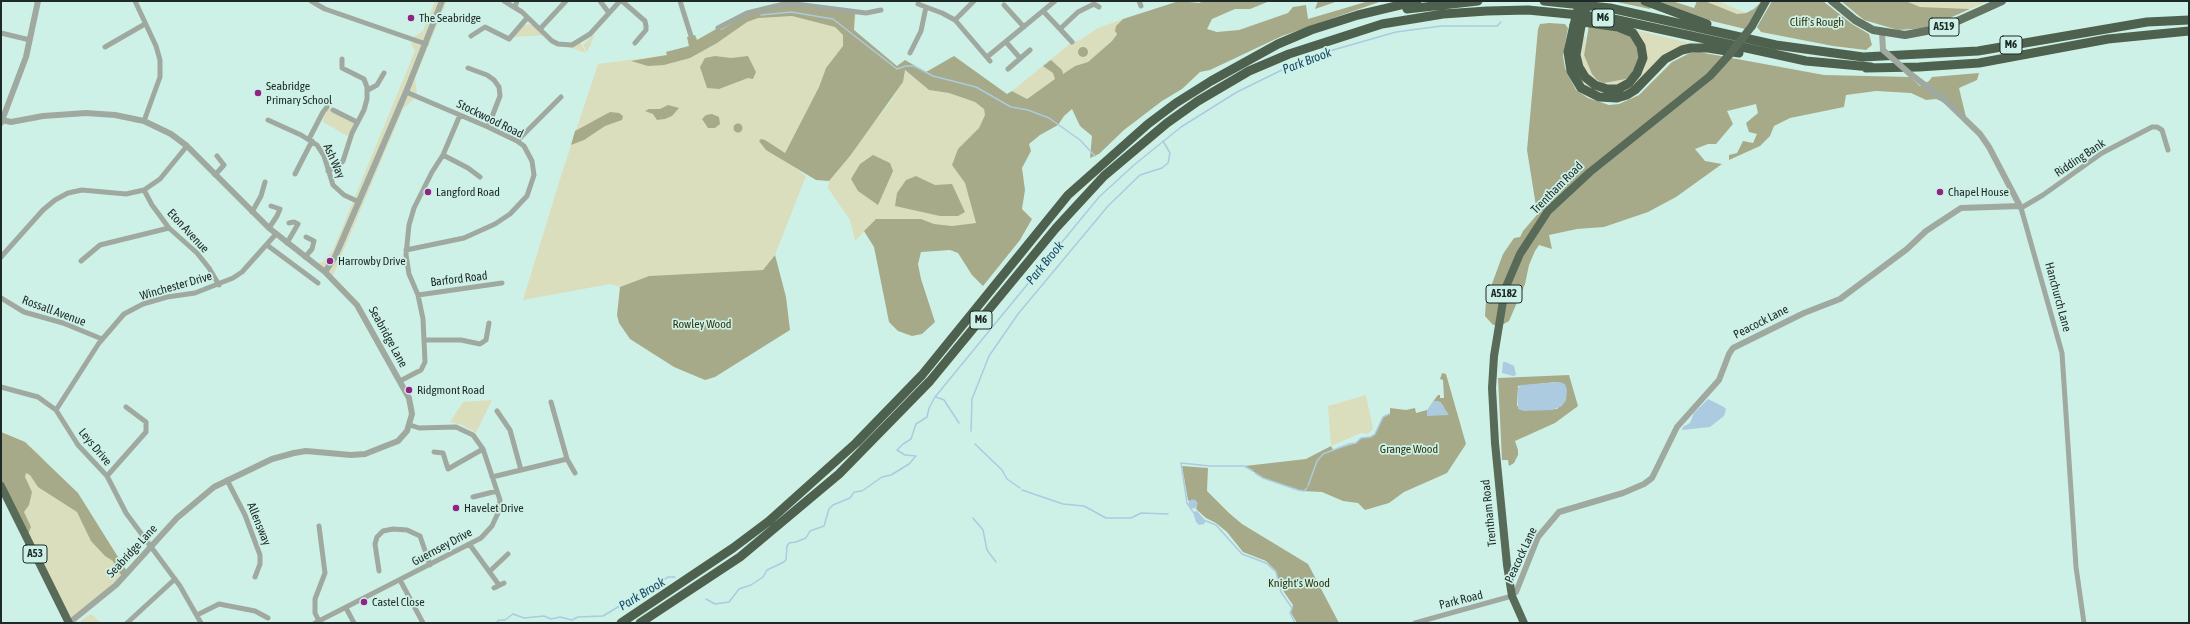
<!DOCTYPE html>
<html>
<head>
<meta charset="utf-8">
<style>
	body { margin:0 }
	#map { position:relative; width:2190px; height:624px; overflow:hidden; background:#cef1e7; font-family:"Asap Condensed",sans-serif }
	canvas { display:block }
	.frame { position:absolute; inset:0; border:2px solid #1d2a27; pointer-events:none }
</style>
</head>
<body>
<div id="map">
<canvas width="2190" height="624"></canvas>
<div class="frame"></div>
</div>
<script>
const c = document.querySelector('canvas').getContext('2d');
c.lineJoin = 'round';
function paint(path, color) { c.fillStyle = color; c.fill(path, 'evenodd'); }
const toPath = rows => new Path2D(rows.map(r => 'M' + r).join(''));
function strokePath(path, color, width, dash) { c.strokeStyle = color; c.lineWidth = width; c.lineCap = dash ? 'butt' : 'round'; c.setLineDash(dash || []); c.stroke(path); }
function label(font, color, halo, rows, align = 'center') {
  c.font = font + ' "Asap Condensed",sans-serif'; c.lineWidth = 3.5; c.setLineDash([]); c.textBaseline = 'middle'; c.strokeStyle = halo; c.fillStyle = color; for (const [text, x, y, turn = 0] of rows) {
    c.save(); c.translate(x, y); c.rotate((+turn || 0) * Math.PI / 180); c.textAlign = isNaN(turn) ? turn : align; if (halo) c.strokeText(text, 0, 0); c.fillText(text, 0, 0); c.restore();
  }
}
paint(toPath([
	[435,1,447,1,415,78,417,96,403,109,332,278,316,265,324,261,333,250,415,51,411,43,415,36,423,31],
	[1711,1,1718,1,1746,13,1737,14,1711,3],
	[1906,1,1989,1,1970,9,1920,7],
	[788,3,856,11,854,29,857,33,826,68,819,87,782,158,806,176,775,255,763,270,649,276,620,287,610,284,523,300,560,179,598,64,667,55,666,52,689,46,687,37,695,35,697,40,731,20],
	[1123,19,1112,41,1088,62,1075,66,1026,99,1012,91,1072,42,1080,40,1098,28],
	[530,24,537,27,546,35,512,37,522,25],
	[1636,30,1694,44,1688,45,1631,90,1605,96,1588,89,1577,78,1574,50,1592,88,1634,83,1644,70,1646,61,1643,40],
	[595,33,590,46,587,52,583,45],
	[1586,35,1584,55,1604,83,1630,78,1616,85,1605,86,1590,77,1585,69,1581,57,1583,38],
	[580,41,586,53,565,46],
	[904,70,929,90,949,93,975,102,984,109,985,115,979,128,952,165,965,183,976,223,952,226,934,224,921,219,876,219,855,241,850,220,828,188,829,181,891,101,903,82],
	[327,107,357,122,351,138,323,122,325,110],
	[1366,395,1373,429,1368,434,1361,433,1331,446,1328,406],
	[492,400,476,433,462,425,450,422,463,402],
	[1,432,25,442,40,455,109,544,128,573,69,623,1,486],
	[91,614,101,623,80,623,82,620]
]), '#dadebd');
paint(toPath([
	[1179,1,1199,3,1204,1,1270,1,1250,9,1235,9,1212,19,1207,29,1217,32,1239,30,1288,13,1293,7,1306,5,1308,19,1369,1,1382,1,1282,36,1210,70,1200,72,1182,89,1162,101,1124,130,1099,154,1090,158,1092,136,1080,126,1072,109,1064,116,1058,125,1040,135,1029,144,1031,151,1022,168,1025,190,1022,209,1032,219,1020,240,983,286,972,275,958,253,950,250,921,252,918,264,921,279,935,322,922,334,912,336,898,331,889,322,874,247,864,231,876,219,921,219,934,224,952,226,976,223,965,183,952,165,958,149,979,128,985,115,984,109,975,102,949,93,929,90,905,70,903,82,850,156,829,181,816,180,766,150,759,141,761,139,765,140,785,153,819,87,826,68,843,46,843,35,835,27,792,16,758,18,747,22,717,43,690,58,664,65,648,66,631,61,667,55,666,52,689,46,687,37,695,35,697,40,718,28,721,30,746,15,789,5,855,13,854,30,897,66,905,60,926,72,954,56,1007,94,1012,91,1027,99,1055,79,1053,73,1043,66,1051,60,1062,70,1063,74,1075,66,1088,62,1112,41,1117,34,1115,31,1116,26,1123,19],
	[1318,1,1338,1,1315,9],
	[1612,1,1639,1,1651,6,1650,9],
	[1658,1,1672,1,1694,8,1697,1,1705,1,1737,14,1746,13,1754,9,1762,1,1759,10,1745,29,1712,21],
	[1772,1,1823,1,1852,24,1869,34,1872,45,1866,50,1833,46,1761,32,1757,27],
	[1841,1,1906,1,1920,7,1970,9,1927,28,1898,30,1864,20],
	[1549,23,1565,24,1568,28,1563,56,1565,68,1576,90,1588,98,1609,105,1619,104,1639,95,1672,62,1690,53,1699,52,1824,75,1910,77,1920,86,1929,81,1932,77,1979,73,1977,80,1959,88,1966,117,1948,104,1936,99,1926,100,1911,93,1876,91,1846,95,1844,107,1790,118,1774,126,1770,136,1760,146,1729,160,1729,155,1737,153,1743,141,1753,143,1757,134,1749,132,1746,123,1758,113,1756,104,1727,111,1733,124,1716,144,1708,144,1695,149,1705,161,1722,164,1676,197,1648,212,1604,227,1577,229,1549,235,1552,249,1539,245,1535,251,1529,265,1525,284,1509,321,1502,325,1493,325,1485,316,1486,300,1503,254,1514,238,1520,237,1523,231,1542,209,1536,206,1527,150,1538,29,1540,24],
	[1589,25,1629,34,1639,49,1639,61,1634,72,1626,79,1604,83,1597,80,1592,74,1584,55],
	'1078 52a5 5 0 1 1 10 0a5 5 0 1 1-10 0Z',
	[715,56,731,58,748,56,756,72,753,79,748,78,719,89,707,88,700,67,705,58],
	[668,105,679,108,672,116,665,119,657,120,653,114,645,111,649,109,660,109],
	[610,112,619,113,623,116,622,120,605,126,584,140,571,145,575,131],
	[712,114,719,117,720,124,715,128,708,128,702,119,706,115],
	'733.5 128a4.5 4.5 0 1 1 9 0a4.5 4.5 0 1 1-9 0Z',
	[873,155,890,163,893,171,878,205,858,191,851,179,860,164],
	[916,176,935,185,952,184,965,212,958,216,940,216,895,206,897,193,906,180],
	[775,255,786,297,790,330,715,377,705,380,674,367,630,339,619,323,617,315,620,287,649,276,763,270],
	[1442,373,1446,374,1466,444,1447,473,1404,492,1389,503,1365,510,1358,503,1343,501,1322,492,1302,491,1263,478,1245,466,1306,459,1331,446,1333,450,1356,443,1361,438,1368,438,1375,434,1383,417,1390,414,1390,408,1406,410,1415,408,1416,413,1427,410,1428,416,1444,407,1440,402,1434,401,1428,408,1438,395,1440,395,1440,398,1444,398,1443,380,1440,379],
	[1569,375,1578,406,1555,423,1515,441,1518,450,1518,455,1514,463,1509,466,1508,460,1502,460,1498,378],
	[1556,382,1566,400,1557,409,1536,410,1517,406,1518,386],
	[1,432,25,442,78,493,128,573,124,577,118,572,113,561,105,556,91,541,77,512,38,487,30,475,26,473,25,477,32,492,29,505,24,512,31,527,28,534,1,480],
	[1182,466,1208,468,1207,491,1229,513,1242,524,1308,564,1339,623,1297,623,1291,613,1293,605,1282,589,1276,571,1266,561,1243,552,1227,532,1216,523,1206,518,1196,509,1197,506,1188,500]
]), '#a6aa89');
paint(toPath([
	[1503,362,1506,362,1514,366,1516,375,1513,376,1502,373],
	[1560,382,1565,384,1567,390,1566,400,1562,406,1552,410,1524,411,1518,409,1518,388,1521,385],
	[1708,399,1724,407,1726,409,1724,416,1710,427,1682,430,1683,427,1690,423,1694,413],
	[1434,401,1440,402,1449,415,1427,416,1427,410],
	'1188.5 504a4.5 4.5 0 1 1 9 0a4.5 4.5 0 1 1-9 0Z',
	[1197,511,1206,521,1204,524,1199,525,1196,522,1193,512]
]), '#accae0');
strokePath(toPath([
	[761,15,791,12,833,19,897,69,906,66,914,66,933,76,976,87,1011,107,1028,110,1049,118,1080,140,1095,156],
	[936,397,944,400,959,423],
	[971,431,972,399,989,356,1018,314,1108,206,1140,175,1162,168,1168,163,1170,153,1163,141],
	[975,444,1002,470,1007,479,1020,488],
	[1255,473,1263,478,1298,490,1304,491,1307,488],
	[1308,486,1317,461,1323,454,1349,444,1356,443,1361,438,1371,437,1375,434,1383,417,1389,414],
	[1022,490,1063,504,1084,506,1106,518,1131,518,1141,513,1168,514],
	[1193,512,1187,503,1181,463,1210,466,1244,466,1253,471],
	[973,518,983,530,987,550,996,562],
	[1206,521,1216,525,1242,554,1266,563,1276,572,1281,592,1292,608,1290,613,1295,623],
	[706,599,715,604,729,602,739,589,751,585,763,577,767,570,784,562,786,560,787,546,789,543,796,542,806,538,810,531,824,526,829,509,833,505,850,498,854,492,862,491,882,477,891,475,909,464,916,456,905,455,897,450,903,444,911,439,916,424,927,417,929,408,935,397,1099,197,1134,165,1181,127,1237,92,1284,69,1326,52,1396,32,1441,26,1497,26,1501,22],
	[496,623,499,620,505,620,513,614,524,618,544,616,551,619,560,617,572,620,578,617,603,616,668,577,675,577]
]), '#accae0', 1.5);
strokePath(toPath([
	[135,1,156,46,160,60,160,77,144,121],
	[311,1,325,9,426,44],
	[504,1,522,12,552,41,558,44,572,45,590,34,620,1],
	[600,1,609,13],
	[622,1,645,21,646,26,646,30,635,43],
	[680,1,691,36],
	[1139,1,1141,6],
	[918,4,942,13,955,20,990,61],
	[1004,5,1024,27],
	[515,7,517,1],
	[1043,11,1060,29,1078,12,1094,4,1099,7],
	[955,20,974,1],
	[718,28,747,13,788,3,866,13,881,10],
	[540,29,566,1],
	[1060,29,1072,42],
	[1,33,30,40],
	[471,36,485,27,509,39,527,18],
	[1006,42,1020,58],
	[105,47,145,24],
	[910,53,921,31,926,7],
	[987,57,1055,1],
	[468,68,487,75,494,80,499,87,500,96,488,127],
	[1008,69,1030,50],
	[368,90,377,85,384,73],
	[333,110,357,122],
	[268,120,301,135,317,145,324,156,333,185,344,195,359,202],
	[309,139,323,112,327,107],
	[517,141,561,97],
	[443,155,468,168,480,177],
	[328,171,335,168,343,161,352,133,364,110,367,99,367,87,364,79,342,68,342,59],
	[295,174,312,141],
	[215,175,224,165,217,156],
	[144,190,152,205,169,228,197,253,209,268,219,285],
	[252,212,261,196,265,182],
	[269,228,277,216,280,209,271,206],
	[287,243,298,224,294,222,289,223],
	[267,245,318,283],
	[406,250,464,238,495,224,510,214,527,196,534,175,532,161,524,146,517,141,488,127,406,92],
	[1,257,43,210,55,200,68,193,82,190,126,194,144,190,160,179,187,146],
	[305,257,312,249,314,241,306,237],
	[81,261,100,245,169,228],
	[418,295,502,283],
	[1,298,24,312,63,323,102,339],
	[426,340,461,340,480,344,486,340,489,323],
	[400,381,421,370,425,362,423,319,418,295,409,274,406,255,409,225,414,208,432,172,443,155,460,115],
	[1,387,38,397,56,410,78,445,107,476,126,513,180,586,201,623],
	[551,402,567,459,575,473],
	[56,410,99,343,124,314,143,304,167,297,195,293,233,278,242,272,276,234],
	[497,411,510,430,521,470],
	[434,452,443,453,448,469,483,449],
	[107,476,146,432,146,422,126,407],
	[492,477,567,459],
	[227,480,245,515,260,555,260,564,255,577],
	[473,497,497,491],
	[319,526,325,573,315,599,315,613,319,621],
	[470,545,499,585],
	[379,571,375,544,377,537,383,531,393,529,407,530,420,536,430,565],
	[490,571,508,554],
	[400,580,423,623],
	[494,588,504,583],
	[346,608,354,623],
	[197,615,219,604,255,611,268,618],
	[127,623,175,579],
	[315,623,481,538,492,526,498,513,500,500,483,449,473,435,456,427,419,428,410,425],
	[1415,623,1512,596],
	[2084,623,2076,567,2062,353,2021,208,2043,195,2102,153,2152,127,2157,127,2162,130,2168,150]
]), '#9fa99f', 5);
strokePath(toPath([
	[1882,32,1883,50],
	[1909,73,1946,101,1980,134,1989,147,2021,208],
	[2,120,11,122,43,116,86,113,115,115,144,121,171,134,187,146,269,228,325,272],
	[1,123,26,57,38,1],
	[1512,594,1516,592,1538,537,1559,512,1623,493,1644,484,1652,478,1677,427,1719,380,1729,354,1733,348,1804,313,1840,299,1907,249,1926,231,1961,208,2020,206],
	[69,623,116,585,177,518,214,487,272,459,294,453,306,451,351,455,365,454,398,441,407,431,412,414,409,398,357,305,325,272,335,257,406,92,442,1]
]), '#9fa99f', 6);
strokePath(toPath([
	[1832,1,1855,20,1873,30,1905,35,1942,28,2002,1]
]), '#637463', 8);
strokePath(toPath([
	[1752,26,1766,1],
	[1,486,69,623],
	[1524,623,1512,596,1507,565,1495,443,1492,388,1494,356,1505,289,1520,254,1548,211,1590,172,1710,76,1729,55]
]), '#586a58', 8);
strokePath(toPath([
	[1544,1,1610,8,1776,45,1863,57,1978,51,2147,22,2189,20],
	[1645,1,1707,24],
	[1407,9,1478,1],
	[1576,21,1618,27,1633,33,1641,46,1643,58,1637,73,1629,83,1618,89,1607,89,1595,85,1585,77,1579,67,1576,55,1581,26],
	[1574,25,1568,52,1571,71,1581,88,1599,97,1617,98,1627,95,1635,90,1665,59,1682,50,1691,48,1708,48,1739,53],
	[1866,68,1919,67,1979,63,2108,39,2189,31],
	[621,623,733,548,769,521,856,443,922,375,1068,195,1148,124,1176,103,1211,81,1278,44,1311,30,1358,15,1417,1],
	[640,623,740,557,839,474,930,381,1056,228,1104,176,1167,123,1198,101,1249,71,1289,54,1382,24,1443,14,1487,11,1528,10,1609,18,1806,61,1871,67]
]), '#4e614e', 9);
strokePath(toPath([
	[1883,50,1909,73]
]), '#9fa99f', 6);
strokePath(toPath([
	[1729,55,1752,26]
]), '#586a58', 8);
strokePath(toPath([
	[1574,25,1580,1],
	[1581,26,1588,1]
]), '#4e614e', 9);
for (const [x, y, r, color] of [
	[411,18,4,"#922384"],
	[258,93,4,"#922384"],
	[428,192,4,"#922384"],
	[1940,192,4,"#922384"],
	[330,261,4,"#922384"],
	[409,390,4,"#922384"],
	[456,508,4,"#922384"],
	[364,602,4,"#922384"]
]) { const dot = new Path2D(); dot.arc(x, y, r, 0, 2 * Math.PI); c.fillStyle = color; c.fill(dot); strokePath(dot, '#cef1e7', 1.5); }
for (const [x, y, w] of [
	[1603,18,22],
	[1944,27,30],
	[2011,45,22],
	[1504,294,36],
	[981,320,22],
	[35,554,24]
]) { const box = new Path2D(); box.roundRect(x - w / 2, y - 9, w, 18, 3); c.fillStyle = '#cef1e7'; c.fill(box); strokePath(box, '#1d2a27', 1); }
label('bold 11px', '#1d2a27', null, [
	["M6",1603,18],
	["A519",1944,27],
	["M6",2011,45],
	["A5182",1504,294],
	["M6",981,320],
	["A53",35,554]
]);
label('12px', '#1d2a27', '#cef1e7', [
	["The Seabridge",419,18],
	["Seabridge",266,86],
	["Primary School",266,100],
	["Langford Road",436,192],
	["Chapel House",1948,192],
	["Harrowby Drive",338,261],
	["Ridgmont Road",417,390],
	["Havelet Drive",464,508],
	["Castel Close",372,602]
], 'left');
label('12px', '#34360e', '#cef1e7', [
	["Cliff's Rough",1817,22],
	["Rowley Wood",702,324],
	["Grange Wood",1409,449],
	["Knight's Wood",1299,583]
]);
label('12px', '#1d2a27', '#cef1e7', [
	["Stockwood Road",490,119,26],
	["Ridding Bank",2080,158,-34],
	["Ash Way",334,161,66],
	["Trentham Road",1557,188,-45],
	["Eton Avenue",188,231,47],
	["Barford Road",459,279,-7],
	["Winchester Drive",176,286,-16],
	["Hanchurch Lane",2058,297,75],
	["Rossall Avenue",54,311,20],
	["Peacock Lane",1761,322,-27],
	["Seabridge Lane",388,337,61],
	["Leys Drive",95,447,50],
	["Trentham Road",1489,513,-96],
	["Allensway",259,524,68],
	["Guernsey Drive",442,547,-28],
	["Seabridge Lane",132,551,-47],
	["Peacock Lane",1521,555,-65],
	["Park Road",1461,600,-14]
]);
label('italic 13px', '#194c6b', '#cef1e7', [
	["Park Brook",1307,61,-21],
	["Park Brook",1045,263,-51],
	["Park Brook",642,594,-31]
]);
</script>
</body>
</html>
